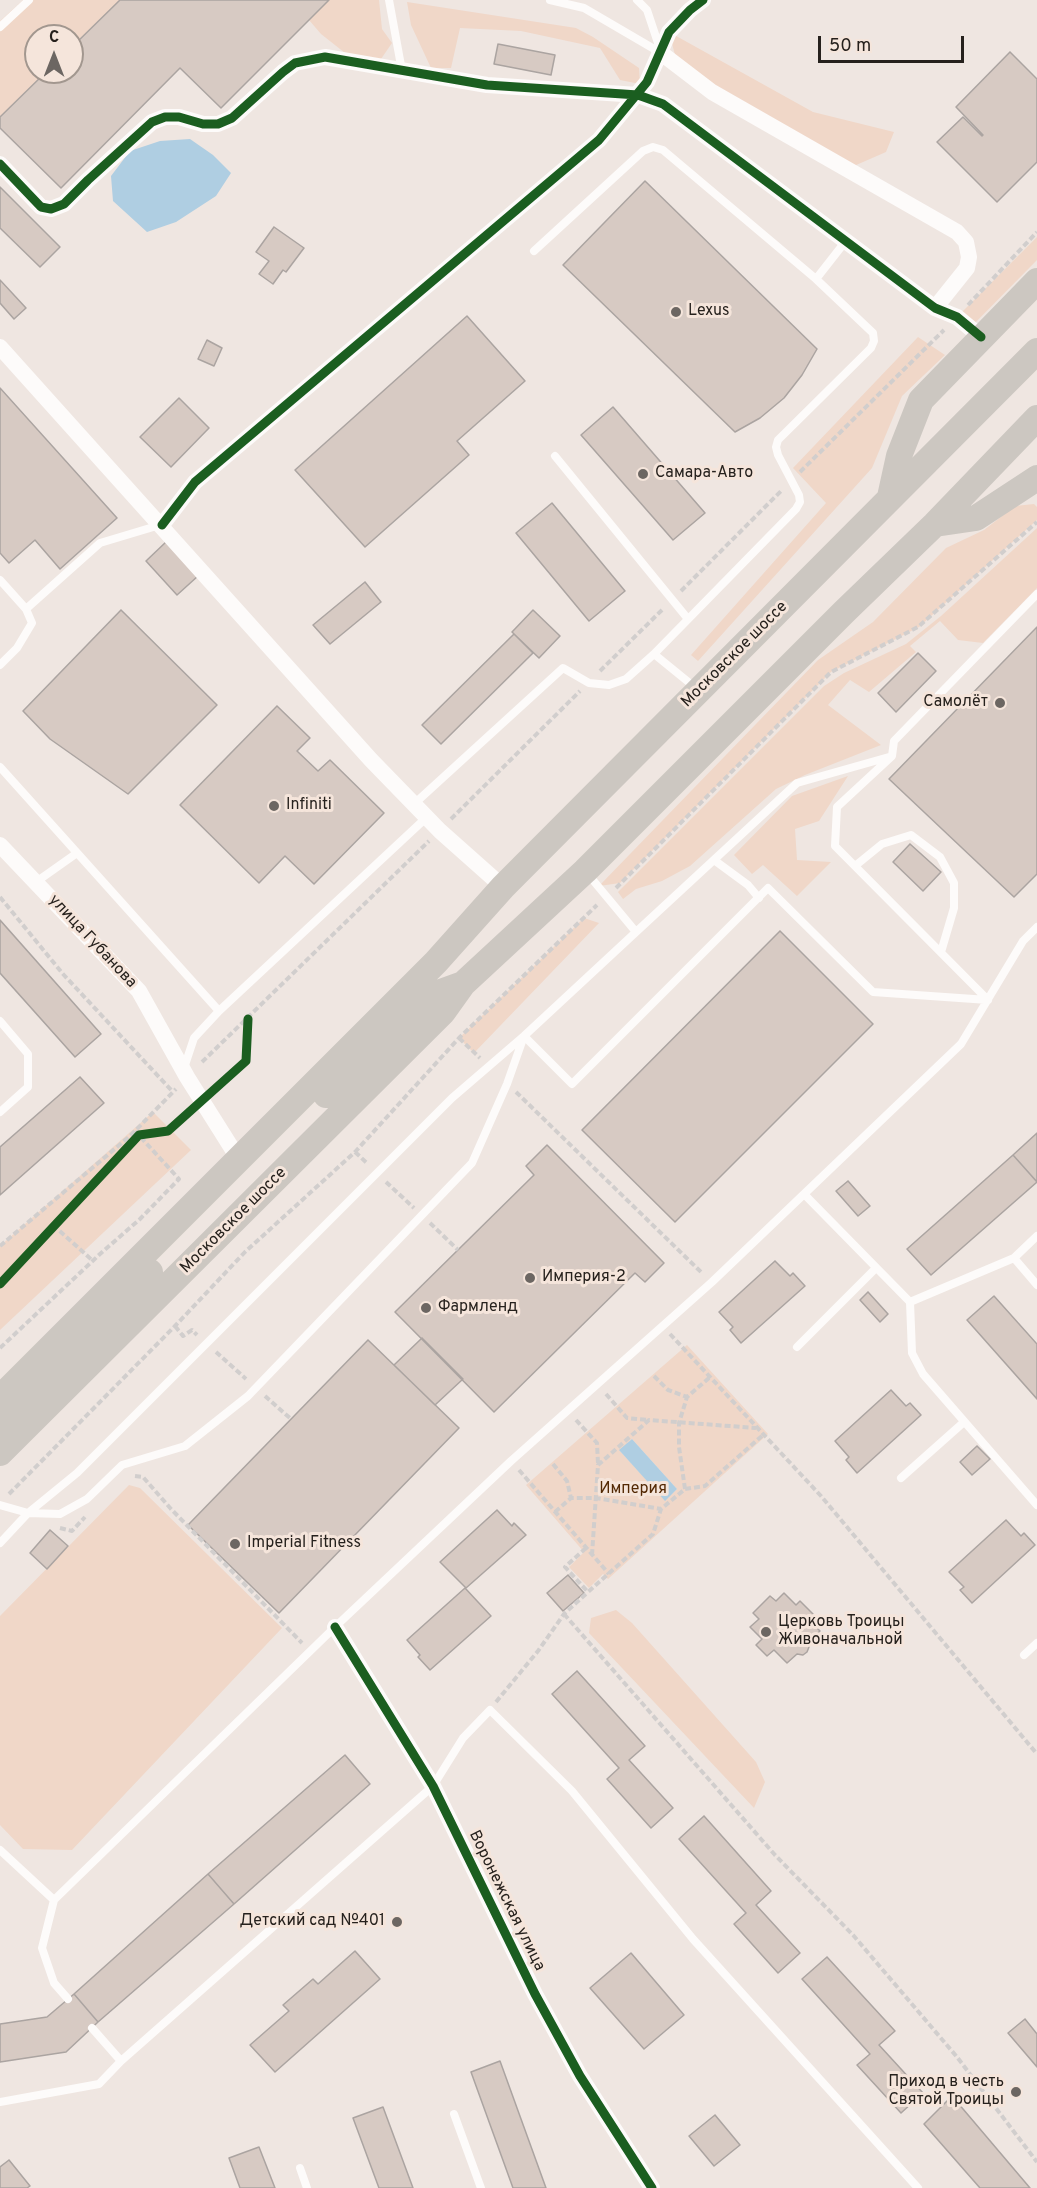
<!DOCTYPE html>
<html>
<head>
<meta charset="utf-8">
<style>
	body { margin:0 }
	#map { position:relative; width:1037px; height:2188px; overflow:hidden; background:#efe6e1; font-family:Overpass,sans-serif }
	canvas { display:block }
	.north { position:absolute; left:24px; top:24px; width:60px; height:60px; box-sizing:border-box; background:#f5e5db; border:2px solid #a2978f; border-radius:50%; rotate:0deg; font-size:16px; font-weight:700; line-height:24px; text-align:center; color:#26211d }
	.north::after { content:''; display:block; margin:auto; width:21px; height:27px; background:#6c6662; clip-path:polygon(50% 0,100% 100%,50% 72%,0 100%) }
	.scale { position:absolute; left:818px; top:36px; width:146px; height:27px; box-sizing:border-box; border:3px solid #26211d; border-top:0; padding-left:8px; font-size:18px; line-height:21px; white-space:nowrap; color:#26211d; -webkit-text-stroke:4px #f5e5db; paint-order:stroke }
</style>
</head>
<body>
<div id="map">
<canvas width="1037" height="2188"></canvas>
<div class="north">С</div>
<div class="scale">50 m</div>
</div>
<script>
const c = document.querySelector('canvas').getContext('2d');
c.lineJoin = 'round';
function paint(path, color) { c.fillStyle = color; c.fill(path, 'evenodd'); }
const toPath = rows => new Path2D(rows.map(r => 'M' + r).join(''));
function strokePath(path, color, width, dash) { c.strokeStyle = color; c.lineWidth = width; c.lineCap = dash ? 'butt' : 'round'; c.setLineDash(dash || []); c.stroke(path); }
function label(font, color, halo, rows, align = 'center') {
  c.font = font + ' Overpass,sans-serif'; c.lineWidth = 6; c.setLineDash([]); c.textBaseline = 'middle'; c.strokeStyle = halo; c.fillStyle = color; for (const [text, x, y, turn = 0] of rows) {
    c.save(); c.translate(x, y); c.rotate((+turn || 0) * Math.PI / 180); c.textAlign = isNaN(turn) ? turn : align; if (halo) c.strokeText(text, 0, 0); c.fillText(text, 0, 0); c.restore();
  }
}
paint(toPath([
	[23,0,121,0,72,48,72,36,36,36,36,72,47,72,0,118,0,21],
	[329,0,379,0,382,29,392,43,381,59,359,64,321,34,309,20],
	[407,2,576,28,593,37,639,68,640,84,620,80,600,48,521,31,460,28,451,68,431,68,411,25],
	[669,32,813,112,894,132,886,152,847,169,729,103,675,55],
	[1037,237,1037,260,970,328,957,317],
	[918,337,945,355,902,396,872,468,698,661,691,655,826,503,793,468],
	[1034,504,1037,507,1037,520,919,627,831,672,620,883,599,886,818,660,873,622,946,548,984,530,1015,506],
	[1037,528,1037,588,983,643,958,640,940,621,910,646,916,652,869,692,850,680,828,705,881,745,805,775,776,789,690,866,662,881,636,889,623,899,618,892,824,686,844,673,906,644,941,616],
	[848,776,819,821,795,829,797,860,831,862,797,896,763,865,752,874,734,855,792,796],
	[584,918,599,923,474,1053,459,1038],
	[153,1112,191,1150,0,1330,0,1246],
	[687,1345,768,1434,608,1579,603,1574,589,1588,569,1567,584,1552,526,1485],
	[632,1439,677,1489,665,1500,620,1451],
	[129,1485,140,1488,282,1628,72,1850,23,1849,0,1825,0,1616],
	[616,1610,632,1623,756,1762,765,1782,754,1808,589,1633,591,1618]
]), '#f0d7c8');
paint(toPath([
	[190,139,213,155,231,173,216,196,176,222,147,232,113,201,111,176,130,151,160,141],
	[632,1439,677,1489,665,1501,619,1450]
]), '#afcee2');
const building = toPath([
	[120,0,329,0,221,108,180,68,61,188,0,128,0,117,46,72,72,72,72,47,120,0],
	[498,44,555,55,551,75,494,64,498,44],
	[1010,52,1037,79,1037,162,997,202,937,142,963,117,982,136,983,135,956,107,1010,52],
	[645,181,817,349,802,375,784,398,760,418,735,432,563,265,645,181],
	[0,187,60,247,40,267,0,228,0,187],
	[274,227,304,248,286,272,283,270,273,284,259,274,269,261,256,252,274,227],
	[0,280,26,308,14,319,0,303,0,280],
	[467,316,525,381,457,441,469,455,365,547,295,470,467,316],
	[207,340,222,348,214,366,198,359,207,340],
	[0,388,117,518,60,569,35,540,9,563,0,553,0,388],
	[179,398,209,428,171,467,140,437,179,398],
	[613,407,705,513,673,540,581,435,613,407],
	[552,503,625,591,589,621,516,533,552,503],
	[167,541,198,576,177,595,146,561,167,541],
	[365,582,381,602,330,644,313,625,365,582],
	[121,610,217,705,128,794,50,739,23,711,121,610],
	[533,610,560,636,539,658,512,632,533,610],
	[1037,627,1037,874,1014,897,889,779,1037,627],
	[514,634,533,653,441,744,422,725,514,634],
	[918,653,936,671,896,712,878,693,918,653],
	[277,706,310,738,297,751,318,771,330,760,384,813,314,884,285,856,259,883,180,805,277,706],
	[910,844,941,872,923,891,893,862,910,844],
	[0,920,101,1034,75,1057,0,973,0,920],
	[780,931,873,1024,675,1222,582,1130,780,931],
	[80,1077,104,1103,0,1195,0,1147,80,1077],
	[1037,1133,1037,1182,1013,1155,1037,1133],
	[547,1145,664,1263,645,1282,635,1273,494,1412,395,1312,534,1175,526,1166,547,1145],
	[1013,1155,1037,1182,931,1275,907,1249,1013,1155],
	[848,1181,870,1206,858,1216,836,1191,848,1181],
	[775,1261,790,1276,793,1273,805,1286,741,1343,730,1330,733,1327,719,1312,775,1261],
	[868,1292,888,1314,880,1322,860,1300,868,1292],
	[994,1296,1037,1344,1037,1399,967,1320,994,1296],
	[422,1338,463,1379,435,1405,394,1365,422,1338],
	[368,1340,459,1428,279,1613,188,1525,368,1340],
	[891,1390,906,1406,910,1403,921,1415,857,1473,846,1460,849,1457,835,1441,891,1390],
	[977,1446,990,1459,972,1475,960,1462,977,1446],
	[497,1510,512,1526,514,1523,526,1535,466,1588,440,1562,497,1510],
	[1006,1520,1021,1536,1024,1533,1035,1545,972,1603,960,1590,964,1587,949,1572,1006,1520],
	[50,1530,68,1546,47,1569,30,1553,50,1530],
	[568,1575,584,1593,563,1611,547,1593,568,1575],
	[465,1588,491,1616,430,1670,418,1657,420,1655,407,1640,465,1588],
	[784,1593,796,1605,800,1601,813,1614,808,1619,820,1631,808,1642,809,1647,807,1652,803,1655,797,1654,787,1663,774,1650,767,1656,756,1645,762,1639,750,1627,759,1619,753,1613,770,1596,776,1601,784,1593],
	[577,1671,645,1746,629,1760,673,1808,651,1828,607,1779,619,1768,552,1694,577,1671],
	[345,1755,370,1784,234,1904,208,1874,345,1755],
	[704,1816,771,1891,756,1905,800,1953,778,1973,734,1924,746,1913,679,1839,704,1816],
	[208,1874,234,1904,98,2022,74,1994,208,1874],
	[355,1951,380,1979,275,2072,250,2045,289,2011,283,2005,313,1979,318,1984,355,1951],
	[631,1953,684,2015,644,2049,590,1988,631,1953],
	[827,1957,895,2031,879,2045,923,2093,901,2113,857,2065,870,2054,802,1979,827,1957],
	[74,1994,98,2022,66,2052,0,2062,0,2024,47,2017,74,1994],
	[1025,2019,1037,2034,1037,2067,1008,2033,1025,2019],
	[500,2061,546,2188,513,2188,471,2072,500,2061],
	[952,2096,1030,2188,980,2188,924,2124,952,2096],
	[383,2107,413,2188,379,2188,353,2118,383,2107],
	[715,2115,740,2145,714,2166,689,2136,715,2115],
	[259,2147,275,2188,240,2188,229,2158,259,2147],
	[9,2160,30,2186,27,2188,0,2188,0,2167,9,2160]
]);
paint(building, '#d7cac3');
strokePath(building, '#aba4a1', 1.5);
strokePath(toPath([
	[968,305,1037,232],
	[800,472,944,330],
	[681,591,782,490],
	[600,671,663,609],
	[451,819,580,691],
	[616,888,831,672,918,627,1037,522],
	[0,897,63,974,173,1092],
	[459,1038,480,1058],
	[202,1062,429,841],
	[516,1092,702,1273],
	[355,1152,368,1164],
	[386,1182,414,1208],
	[430,1223,458,1250],
	[53,1225,93,1261],
	[0,1246,130,1136,176,1089],
	[175,1326,183,1336,192,1330,197,1335],
	[670,1334,821,1496,1037,1754],
	[0,1348,100,1254,140,1219,179,1179,135,1131],
	[216,1352,246,1379],
	[654,1376,668,1390,687,1397],
	[606,1394,627,1418,648,1420],
	[265,1396,291,1419],
	[576,1420,597,1443,598,1464],
	[553,1464,567,1481,571,1498],
	[519,1470,609,1574],
	[135,1476,143,1477,171,1509,302,1643],
	[685,1489,679,1447,679,1423,687,1397,709,1378],
	[9,1494,175,1326,245,1252,355,1152,459,1038,597,905],
	[555,1512,571,1498,596,1498,661,1509],
	[60,1528,72,1531,85,1517],
	[586,1548,565,1567,588,1592,653,1534,661,1509,685,1489,705,1486,763,1435],
	[592,1555,598,1465,649,1420,756,1428],
	[564,1614,775,1855,853,1935,957,2057,1037,2162],
	[496,1702,538,1651,564,1614,588,1592]
]), '#d1cecd', 4, [6, 3]);
strokePath(toPath([
	[389,0,402,71],
	[550,0,584,8,661,53],
	[637,0,647,10,660,49],
	[0,27,29,0],
	[534,251,643,151,653,147,663,150,816,279],
	[555,456,688,619],
	[0,580,26,609,100,543,160,525],
	[654,654,796,509,800,502,799,495,778,455,776,447,778,440,871,348,874,341,873,333,816,279,845,242],
	[0,665,17,648,32,623,26,609],
	[0,767,219,1011],
	[414,804,563,668,589,683,609,685,626,679,654,654,697,689],
	[714,860,748,885,759,898],
	[855,866,882,844,911,835,940,857,954,883,954,908,941,952],
	[36,882,77,853],
	[636,932,797,783,889,757],
	[988,1000,835,846,837,807,892,756,894,741,1037,594],
	[0,1021,28,1054,28,1087,0,1112],
	[184,1068,194,1038,219,1011,427,817],
	[804,1194,910,1302,912,1353,923,1374,1037,1505],
	[1014,1258,1037,1285],
	[910,1302,1014,1258,1037,1236],
	[797,1347,876,1268],
	[901,1478,964,1422],
	[0,1505,28,1513,77,1473,452,1098,524,1036,636,932,587,873],
	[0,1543,28,1513,60,1514,87,1499,122,1465,185,1446,248,1396,472,1163,507,1084,524,1036,572,1084,768,888,873,992,988,1000],
	[1024,1655,1037,1643],
	[0,1850,54,1900],
	[68,1999,54,1983,42,1948,54,1900,335,1627,511,1461,712,1282,961,1044,1023,941,1037,927],
	[92,2028,121,2061],
	[0,2102,99,2084,121,2061,433,1786,463,1738,490,1710,572,1791,693,1939,918,2188],
	[454,2114,481,2188],
	[300,2168,307,2188]
]), '#fdfbfa', 8);
strokePath(toPath([
	[661,53,712,92,957,232,966,242,969,257,967,268,935,308],
	[0,164,41,207,51,209,64,204,88,180,152,122,165,117,179,117,203,124,218,124,232,118,283,72,295,63,325,57,487,85,638,95,663,104,935,308,957,317,981,337],
	[0,347,371,760,440,831,503,887],
	[162,525,195,482,599,140,647,82,669,32,690,10,703,0],
	[0,845,139,991,187,1077,238,1158],
	[335,1627,433,1786,535,1994,580,2076,652,2188]
]), '#fdfbfa', 16);
strokePath(toPath([
	[890,497,899,456,921,400,1037,281],
	[935,524,976,518,1037,478],
	[326,1095,427,997,463,984],
	[0,1398,436,962,503,887,1037,351],
	[0,1427,150,1272],
	[0,1453,443,1012,463,984,585,871,844,612,935,524,1037,418]
]), '#ccc7c1', 26);
strokePath(toPath([
	[0,164,41,207,51,209,64,204,88,180,152,122,165,117,179,117,203,124,218,124,232,118,283,72,295,63,325,57,487,85,638,95,663,104,935,308,957,317,981,337],
	[162,525,195,482,599,140,647,82,669,32,690,10,703,0],
	[0,1284,139,1135,168,1131,246,1061,248,1019],
	[335,1627,433,1786,535,1994,580,2076,652,2188]
]), '#1b5e20', 9);
for (const [x, y, r, color] of [
	[676,312,6,"#6c6662"],
	[643,474,6,"#6c6662"],
	[1000,703,6,"#6c6662"],
	[274,806,6,"#6c6662"],
	[530,1278,6,"#6c6662"],
	[426,1308,6,"#6c6662"],
	[235,1544,6,"#6c6662"],
	[766,1632,6,"#6c6662"],
	[397,1922,6,"#6c6662"],
	[1016,2092,6,"#6c6662"]
]) { const dot = new Path2D(); dot.arc(x, y, r, 0, 2 * Math.PI); c.fillStyle = color; c.fill(dot); strokePath(dot, '#f5e5db', 2); }
label('16px', '#26211d', '#f5e5db', [
	["Lexus",688,312],
	["Самара-Авто",655,474],
	["Самолёт",988,703,"right"],
	["Infiniti",286,806],
	["Империя-2",542,1278],
	["Фармленд",438,1308],
	["Imperial Fitness",247,1544],
	["Церковь Троицы",778,1623],
	["Живоначальной",778,1641],
	["Детский сад №401",385,1922,"right"],
	["Приход в честь",1004,2083,"right"],
	["Святой Троицы",1004,2101,"right"]
], 'left');
label('16px', '#26211d', '#f5e5db', [
	["Московское шоссе",735,655,-45],
	["улица Губанова",92,942,47],
	["Московское шоссе",234,1221,-45],
	["Воронежская улица",506,1901,64]
]);
label('16px', '#532905', '#f5e5db', [
	["Империя",633,1490]
]);
</script>
</body>
</html>
